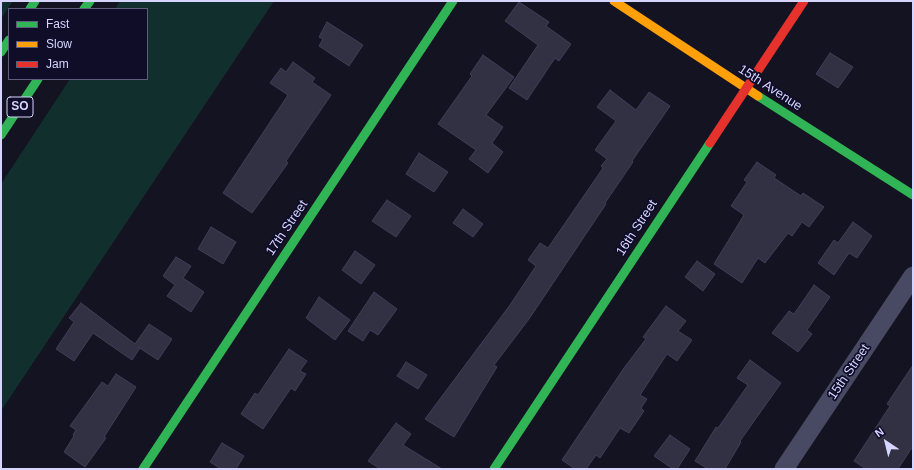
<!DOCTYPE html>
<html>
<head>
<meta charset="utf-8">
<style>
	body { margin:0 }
	#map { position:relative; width:914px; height:470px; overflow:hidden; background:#141322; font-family:Helvetica,sans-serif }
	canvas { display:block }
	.frame { position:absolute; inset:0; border:2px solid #d5d5ff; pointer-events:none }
	.legend { position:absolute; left:8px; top:8px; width:140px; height:72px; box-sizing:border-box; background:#0f0d28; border:1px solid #5e5d7e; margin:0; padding:5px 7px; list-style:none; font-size:12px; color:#d5d5ff }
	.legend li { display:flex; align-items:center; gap:8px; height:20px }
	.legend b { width:20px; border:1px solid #5e5d7e }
	.north { position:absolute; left:866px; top:422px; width:40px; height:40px; -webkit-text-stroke:3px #0f0d28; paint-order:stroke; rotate:325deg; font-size:11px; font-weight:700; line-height:16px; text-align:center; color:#d5d5ff }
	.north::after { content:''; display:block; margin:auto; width:14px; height:18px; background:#d5d5ff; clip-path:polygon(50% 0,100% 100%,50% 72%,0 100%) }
</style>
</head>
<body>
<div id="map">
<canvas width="914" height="470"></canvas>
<div class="frame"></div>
<ul class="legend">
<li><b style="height:5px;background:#30b455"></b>Fast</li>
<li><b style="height:5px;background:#ff9f0a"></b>Slow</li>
<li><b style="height:5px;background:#e5322d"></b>Jam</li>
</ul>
<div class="north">N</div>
</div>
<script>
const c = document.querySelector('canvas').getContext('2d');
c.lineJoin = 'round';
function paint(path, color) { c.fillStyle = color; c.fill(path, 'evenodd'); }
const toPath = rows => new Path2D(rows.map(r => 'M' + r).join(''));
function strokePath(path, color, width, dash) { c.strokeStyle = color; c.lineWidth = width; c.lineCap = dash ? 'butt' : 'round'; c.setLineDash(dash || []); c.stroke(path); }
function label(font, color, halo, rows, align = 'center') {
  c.font = font + ' Helvetica,sans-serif'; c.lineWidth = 3.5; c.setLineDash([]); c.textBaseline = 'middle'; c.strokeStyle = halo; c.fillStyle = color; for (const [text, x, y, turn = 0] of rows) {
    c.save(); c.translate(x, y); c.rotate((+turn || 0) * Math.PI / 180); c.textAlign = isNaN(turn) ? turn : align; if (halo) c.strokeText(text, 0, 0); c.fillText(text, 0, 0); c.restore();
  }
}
paint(toPath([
	[1,1,13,1,1,19],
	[120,1,274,1,1,411,1,184,70,79,147,79,147,9,115,9]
]), '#112f2c');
const building = toPath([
	[519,2,549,22,546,26,571,44,559,61,555,58,527,100,509,88,538,45,505,21,519,2],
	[327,22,363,45,349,66,319,46,323,39,319,37,327,22],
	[830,53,853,67,838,88,816,74,830,53],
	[483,55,514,77,486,115,503,127,492,143,503,152,488,173,469,159,476,150,438,124,472,76,470,74,483,55],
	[293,62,315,78,312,82,331,95,286,161,288,163,252,213,223,193,288,95,270,83,281,68,286,72,293,62],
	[610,90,636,110,649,92,670,106,632,161,633,162,605,203,606,204,529,319,494,365,497,367,454,437,425,419,510,305,536,266,528,260,540,243,548,248,603,168,601,166,607,159,595,150,616,121,597,107,610,90],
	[419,153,448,172,434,192,406,174,419,153],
	[757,162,776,175,774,178,801,196,803,193,824,207,809,227,802,222,792,236,788,233,765,263,758,258,742,283,714,264,744,215,731,206,747,182,744,180,757,162],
	[387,200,411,216,396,237,372,221,387,200],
	[463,209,483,224,473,237,453,223,463,209],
	[853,222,872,236,857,258,849,253,834,275,818,263,834,240,838,243,853,222],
	[211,227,236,242,223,264,198,249,211,227],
	[355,251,375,265,361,284,342,270,355,251],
	[176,257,191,266,183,278,204,292,191,312,167,296,175,285,163,276,176,257],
	[697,261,715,274,703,291,685,277,697,261],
	[814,285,830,297,807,330,812,334,798,352,772,333,789,311,794,314,814,285],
	[374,292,397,309,378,335,370,330,363,341,348,331,374,292],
	[319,297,350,320,335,340,306,318,319,297],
	[81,303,135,344,149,324,172,339,158,360,138,347,140,348,132,360,93,333,74,361,56,349,74,322,69,318,81,303],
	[666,306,686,321,678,331,692,340,677,361,667,354,640,395,647,399,641,408,644,411,629,433,620,428,600,458,596,455,586,469,575,469,562,460,624,368,646,339,643,337,666,306],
	[289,349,307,361,300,371,306,374,295,391,291,388,263,429,241,414,255,393,258,395,289,349],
	[750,360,781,383,740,441,741,442,725,469,708,469,695,461,716,427,718,428,748,385,737,378,750,360],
	[406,362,427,375,418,389,397,376,406,362],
	[913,365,913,446,898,469,866,469,854,461,890,406,887,404,913,365],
	[116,374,136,387,104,437,106,438,85,467,64,452,74,436,73,435,76,430,70,426,102,382,108,386,116,374],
	[396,423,411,434,403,445,442,469,380,469,368,461,396,423],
	[670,435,690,449,677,469,673,469,654,456,670,435],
	[222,443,244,456,236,469,221,469,210,462,222,443]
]);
paint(building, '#323144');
strokePath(building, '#3f3e57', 1);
strokePath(toPath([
	[784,469,913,276]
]), '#484963', 19);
strokePath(toPath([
	[30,9,35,1],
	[84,9,90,1],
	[1,52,9,40],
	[758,96,913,195],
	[1,135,38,79],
	[143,469,453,1],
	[494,469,710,143]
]), '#30b455', 9);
strokePath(toPath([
	[614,1,758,96]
]), '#ff9f0a', 9);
strokePath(toPath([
	[710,143,804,1]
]), '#e5322d', 9);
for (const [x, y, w] of [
	[20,107,26]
]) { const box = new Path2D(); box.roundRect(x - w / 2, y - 10, w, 20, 3); c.fillStyle = '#0f0d28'; c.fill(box); strokePath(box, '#d5d5ff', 1); }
label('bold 12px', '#d5d5ff', null, [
	["SO",20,107]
]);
label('13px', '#d5d5ff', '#0f0d28', [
	["15th Avenue",770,88,33],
	["17th Street",287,228,-56],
	["16th Street",637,228,-57],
	["15th Street",849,372,-56]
]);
</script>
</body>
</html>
